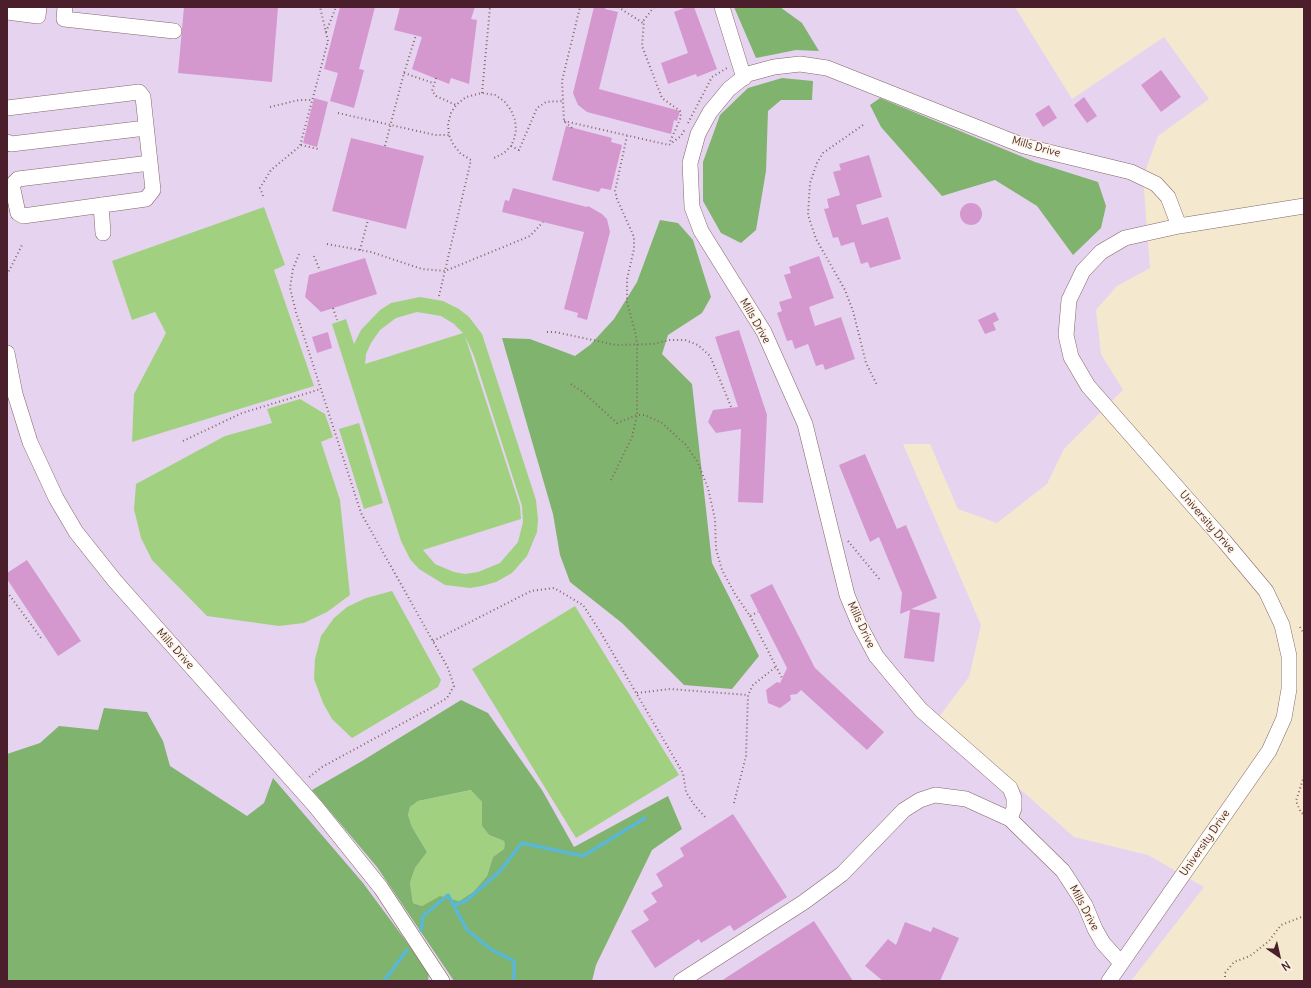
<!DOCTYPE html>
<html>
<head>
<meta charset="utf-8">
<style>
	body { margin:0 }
	#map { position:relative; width:1311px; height:988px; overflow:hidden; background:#f4e9cf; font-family:Delius,sans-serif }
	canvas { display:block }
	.frame { position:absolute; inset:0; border:8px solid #4a1f2b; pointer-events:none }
	.north { position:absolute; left:1259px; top:936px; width:40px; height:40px; -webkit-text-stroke:3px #fcf5e5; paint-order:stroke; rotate:146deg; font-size:11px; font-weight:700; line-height:16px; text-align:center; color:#4a1f2b }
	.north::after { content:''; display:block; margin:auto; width:14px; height:18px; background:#4a1f2b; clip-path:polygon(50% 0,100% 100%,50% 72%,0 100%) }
</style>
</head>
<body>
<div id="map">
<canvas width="1311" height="988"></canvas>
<div class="frame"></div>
<div class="north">N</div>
</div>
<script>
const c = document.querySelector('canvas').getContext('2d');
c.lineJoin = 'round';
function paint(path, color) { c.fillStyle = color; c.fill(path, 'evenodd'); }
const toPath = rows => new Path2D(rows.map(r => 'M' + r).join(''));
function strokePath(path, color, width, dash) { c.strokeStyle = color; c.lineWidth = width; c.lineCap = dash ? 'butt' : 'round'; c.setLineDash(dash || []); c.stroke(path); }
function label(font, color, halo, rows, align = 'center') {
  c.font = font + ' Delius,sans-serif'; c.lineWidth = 3; c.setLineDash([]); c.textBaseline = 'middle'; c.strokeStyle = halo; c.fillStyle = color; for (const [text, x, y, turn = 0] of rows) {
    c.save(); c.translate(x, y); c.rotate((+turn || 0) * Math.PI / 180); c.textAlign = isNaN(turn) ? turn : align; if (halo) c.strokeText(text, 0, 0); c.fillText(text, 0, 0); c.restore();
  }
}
paint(toPath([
	[7,7,1015,7,1072,99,1164,37,1209,99,1158,136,1143,177,1150,268,1117,286,1096,310,1101,354,1123,390,1064,449,1047,484,997,523,958,509,930,444,903,444,981,625,969,677,939,717,1074,837,1148,855,1204,887,1131,981,289,981,7,792]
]), '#e6d3f0');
paint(toPath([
	[264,207,285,265,274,270,314,386,132,442,134,394,166,333,155,312,132,320,112,261],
	[420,297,443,301,459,309,469,317,482,334,536,500,538,520,537,532,527,556,512,573,496,582,482,586,470,588,445,585,419,569,410,559,401,541,332,324,346,319,354,344,361,330,380,310,391,303],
	[417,312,441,316,454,324,463,333,365,364,366,354,371,343,380,330,396,318],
	[465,336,474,356,522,506,523,522,518,542,500,563,478,572,465,574,454,572,435,564,423,550,521,519,520,506],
	[300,399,325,414,333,437,321,442,340,500,350,595,327,612,304,623,279,626,207,616,152,560,141,538,134,509,136,484,225,436,272,423,267,409],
	[359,423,383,503,364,509,339,429],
	[392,591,441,680,438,687,352,738,332,719,323,703,314,679,315,659,321,636,334,618,347,607,366,598],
	[575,606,679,775,576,838,472,669],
	[472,790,482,802,482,826,489,835,504,841,506,844,504,849,493,857,487,876,473,892,459,901,440,897,422,906,413,903,410,883,415,868,427,852,412,827,408,815,410,807,418,801]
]), '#a1d180');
paint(toPath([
	[734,7,780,7,802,23,819,51,796,50,756,58],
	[782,78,813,81,812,100,781,100,768,111,766,171,756,230,741,243,721,233,703,201,703,162,720,115,748,88],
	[880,98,1035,162,1098,182,1106,206,1101,228,1073,255,1037,206,995,180,942,196,881,127,870,105],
	[660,220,678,223,693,240,711,297,702,313,668,335,662,354,692,384,712,563,759,656,732,689,684,685,622,623,570,582,560,555,553,514,502,338,530,339,575,356,590,345,614,319,637,282],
	[461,700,488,713,542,790,574,847,668,796,682,829,652,850,596,965,592,981,454,981,377,867,312,790,362,761],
	[471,790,482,802,482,826,489,835,504,841,505,844,504,849,493,857,487,876,473,892,459,901,440,896,422,906,413,903,410,883,415,868,427,852,412,827,408,815,410,807,418,801],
	[104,708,147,712,163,741,170,766,247,816,264,803,273,778,363,883,429,972,428,981,7,981,7,754,40,743,59,726,98,730]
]), '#80b36e');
strokePath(toPath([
	[454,905,466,901,500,871,522,843,583,856,645,818],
	[421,930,423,916,448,895,467,930,492,950,514,961,514,981],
	[384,981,407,950]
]), '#58b8d6', 3.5);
paint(toPath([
	[184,7,278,7,272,82,178,73],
	[340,7,375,7,359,69,364,70,354,108,330,101,338,73,324,69],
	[400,7,475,7,471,19,477,20,469,84,451,78,449,84,412,69,422,37,394,30],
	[594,7,606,7,605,9,618,12,599,89,680,111,677,121,674,120,671,134,587,112,578,105,573,93],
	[687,7,694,7,717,69,697,77,696,74,668,84,661,63,688,53,674,12],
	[1161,70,1181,97,1161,112,1141,85],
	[1084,97,1097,116,1087,123,1074,105],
	[314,98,328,102,317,147,303,143],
	[1049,105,1057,118,1043,127,1035,114],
	[566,126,612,138,611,142,622,145,611,190,601,188,599,192,552,180],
	[351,138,424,156,406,229,332,211],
	[869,155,882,197,856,205,862,225,888,217,901,259,870,268,868,262,861,264,854,242,841,246,838,237,833,238,824,209,829,208,827,199,840,195,833,172,841,170,839,164],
	[513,188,587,207,588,206,602,214,607,219,610,232,587,320,577,317,578,313,564,309,584,232,502,212,505,200,509,201],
	'960 214a11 11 0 1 1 22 0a11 11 0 1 1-22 0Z',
	[819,256,834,298,809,307,815,326,841,317,855,359,825,370,823,364,816,366,808,344,795,349,792,340,787,341,777,313,782,311,779,302,792,298,784,275,791,273,789,267],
	[365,258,377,294,321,312,305,297,309,275],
	[995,312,999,320,993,323,996,330,985,334,978,320],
	[739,330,767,415,763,503,738,502,741,429,716,433,708,422,713,410,738,407,715,337],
	[328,332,332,348,317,353,312,337],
	[865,454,897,529,906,525,937,598,911,609,940,613,934,662,904,658,910,610,900,614,902,593,879,537,870,542,839,465],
	[27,560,81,641,58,656,7,579,7,573],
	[772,584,815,668,884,732,867,750,801,690,797,694,790,695,791,700,780,708,768,703,766,690,777,682,780,683,787,668,750,595],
	[733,814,787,897,734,931,730,925,701,943,699,939,655,968,631,931,649,920,643,911,657,902,651,893,663,886,656,874,684,856,680,848],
	[814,921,853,981,721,981],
	[905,922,931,932,933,927,959,938,940,981,883,981,865,966,888,939,896,945]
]), '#d598ce');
const minor = toPath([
	[65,7,64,19,174,31],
	[722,7,744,78],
	[7,12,38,16,39,7],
	[7,108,139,92,143,97,153,190,146,199,23,216,18,213,12,185,18,179,150,163],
	[7,142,11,144,146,128],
	[101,205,103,233],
	[7,353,15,394,30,442,56,498,76,532,115,581,316,807,381,888,442,981],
	[1010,819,1014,808,1014,798,1010,788,921,710,876,656,859,624,847,595,805,424,764,332,701,231,692,207,690,163,698,134,710,112,729,89,748,74,774,67,800,64,827,68,1024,146,1131,172,1156,184,1168,197,1179,226],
	[681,981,804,902,842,874,904,810,920,800,935,795,966,799,1010,819,1063,871,1085,905,1095,929,1103,943,1121,963],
	[1109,981,1269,751,1284,718,1289,689,1289,656,1282,625,1266,591,1225,542,1088,386,1071,357,1066,335,1069,300,1083,271,1101,252,1125,238,1179,226,1304,206]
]);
strokePath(minor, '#866664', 16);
strokePath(toPath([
	[618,7,643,23],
	[654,7,644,20,642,46,662,98,680,111,681,117,669,144],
	[326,32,336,7],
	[404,73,433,83],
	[436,78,432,91,436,96,456,105],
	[482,93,490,7],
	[270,107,299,100,312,100],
	[338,113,435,135,449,135],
	[564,121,669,145,681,136,685,129],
	[688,123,712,77,727,68],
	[863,125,823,153,817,163,810,183,808,215,816,239,845,290,853,311,866,363,877,385],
	[572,128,564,121,562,81,580,7],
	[301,145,318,149],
	[385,146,404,73,416,35],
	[511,146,519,150,537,108,546,102,563,101],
	[263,196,260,188,271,170,300,146,328,41,320,7],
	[327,244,371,252,422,269,445,271,530,236,543,222],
	[360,250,368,220],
	[299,254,293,269,290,288,296,312,361,513,448,668,454,686,447,698,427,710,322,767,308,778],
	[314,256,320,271],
	[7,275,22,245],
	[439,296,471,160,460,153,453,144,449,135,448,124,451,113,456,105,466,97,482,93,495,95,504,101,511,110,515,120,516,130,514,139,511,146,504,153,492,159],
	[333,308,337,320],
	[547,332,555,332,616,345,653,344,670,340,685,340,698,345,710,356,732,409],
	[571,384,583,392,617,423,637,415,645,415,662,423,686,445,697,461,708,488,715,519,716,549,722,570,735,594,750,616,758,612],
	[183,441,242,413,321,389],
	[611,480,632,437,637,415,637,345,636,335,627,302,627,279,634,249,634,237,617,199,615,191,627,136],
	[848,541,881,581],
	[7,592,41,638],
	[750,616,782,678],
	[1300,627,1304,634],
	[433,641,531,591,554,588,583,605,601,633,683,773,686,792,695,806,706,818],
	[637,693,670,689,748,695],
	[1304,776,1296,801,1301,813,1304,814],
	[734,803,746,756,748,695,753,685,777,666],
	[1225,981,1225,973,1234,962,1250,956,1269,941,1281,925,1304,916]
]), '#866664', 2, [1, 3]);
strokePath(minor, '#fff', 15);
label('11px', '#4a1f2b', '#fcf5e5', [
	["Mills Drive",1036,147,16],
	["Mills Drive",755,321,60],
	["University Drive",1207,522,49],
	["Mills Drive",861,625,65],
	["Mills Drive",175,649,48],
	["University Drive",1205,843,-55],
	["Mills Drive",1084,908,62]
]);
</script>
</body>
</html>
